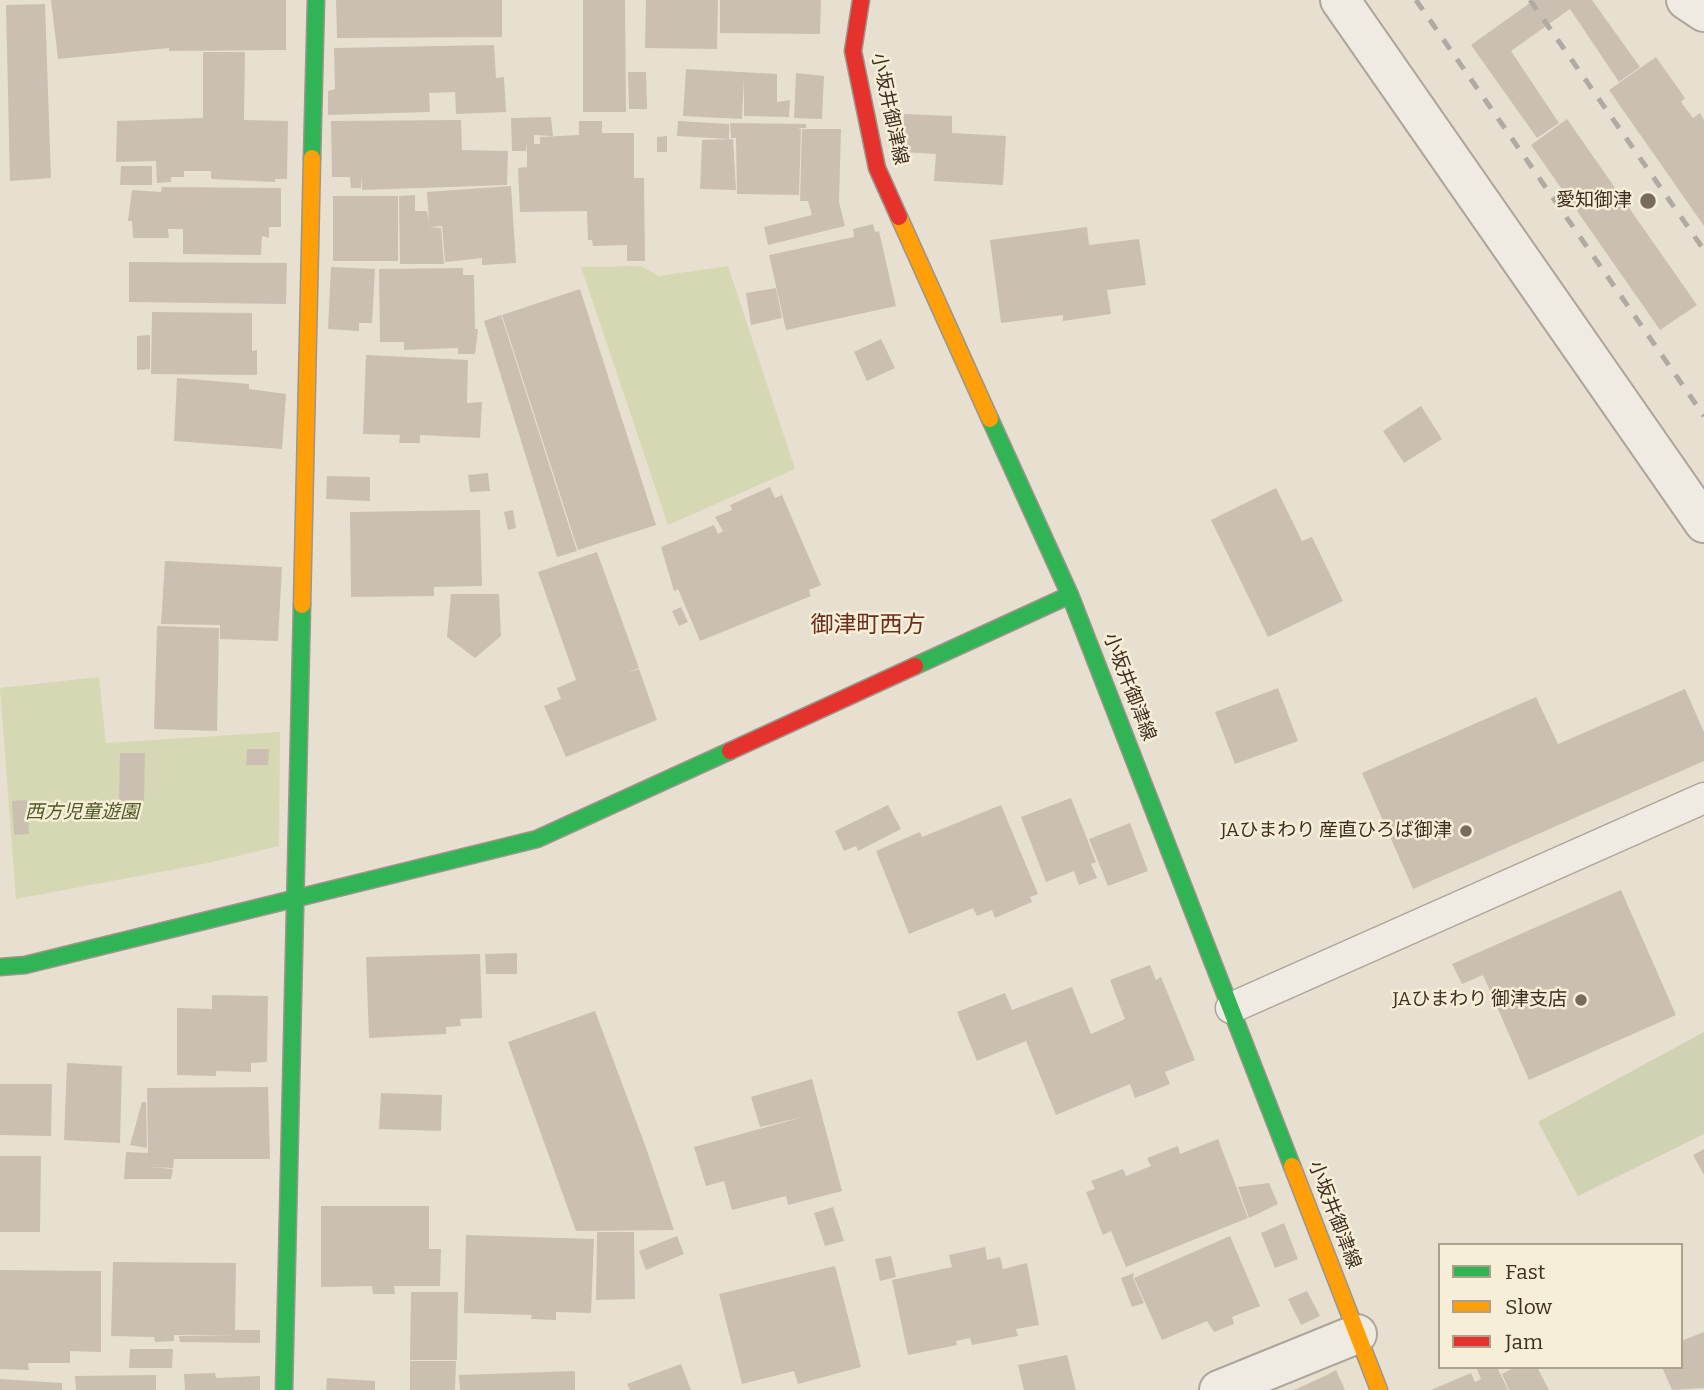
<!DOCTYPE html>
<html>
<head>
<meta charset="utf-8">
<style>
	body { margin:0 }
	#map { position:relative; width:1704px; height:1390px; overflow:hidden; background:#e7e0d1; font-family:Bitter,serif }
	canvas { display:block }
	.legend { position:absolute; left:1438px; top:1243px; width:245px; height:126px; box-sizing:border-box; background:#f7eed8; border:2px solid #ada18e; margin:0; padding:9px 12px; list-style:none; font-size:21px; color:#3d2e20 }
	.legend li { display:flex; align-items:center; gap:14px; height:35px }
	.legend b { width:35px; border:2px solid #ada18e }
</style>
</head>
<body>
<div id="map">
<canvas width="1704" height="1390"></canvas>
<ul class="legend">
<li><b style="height:9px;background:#30b455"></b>Fast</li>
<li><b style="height:9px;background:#ff9f0a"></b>Slow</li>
<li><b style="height:9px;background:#e5322d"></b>Jam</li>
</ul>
</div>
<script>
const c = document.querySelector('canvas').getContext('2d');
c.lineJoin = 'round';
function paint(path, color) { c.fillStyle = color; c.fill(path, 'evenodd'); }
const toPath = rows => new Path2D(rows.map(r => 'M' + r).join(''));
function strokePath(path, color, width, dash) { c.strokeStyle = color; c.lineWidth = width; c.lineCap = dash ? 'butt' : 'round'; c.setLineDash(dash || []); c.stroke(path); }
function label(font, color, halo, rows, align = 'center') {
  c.font = font + ' Bitter,"Noto Sans JP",serif'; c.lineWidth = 5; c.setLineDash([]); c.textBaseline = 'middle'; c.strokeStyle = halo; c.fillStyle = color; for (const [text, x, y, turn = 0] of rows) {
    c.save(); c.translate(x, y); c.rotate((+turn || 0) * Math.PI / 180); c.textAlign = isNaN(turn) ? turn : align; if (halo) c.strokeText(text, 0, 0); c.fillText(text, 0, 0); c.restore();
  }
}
paint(toPath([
	[641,266,659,276,728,266,795,469,668,525,581,267],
	[99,677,106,743,280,732,279,846,208,863,16,899,0,688]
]), '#d6d7b3');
paint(toPath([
	[1704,1032,1704,1134,1578,1196,1538,1122]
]), '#d1d1b3');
paint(toPath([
	[51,0,286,0,286,50,169,51,169,48,58,59],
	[336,0,502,0,502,37,337,38],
	[583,0,625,0,626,112,583,112],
	[646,0,718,0,717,49,645,48],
	[720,0,821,0,820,34,720,33],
	[1534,0,1592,0,1640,67,1619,82,1570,9,1511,51,1559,123,1537,138,1471,45],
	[45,4,51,178,10,181,6,5],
	[494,45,496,78,504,77,506,112,456,114,455,92,429,93,430,112,328,115,328,91,335,89,334,48],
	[203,52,245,52,244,120,288,121,287,179,275,179,275,182,211,179,211,171,184,171,184,177,171,177,171,182,157,183,156,161,116,162,117,121,203,118],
	[1656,57,1685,98,1681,102,1693,118,1700,113,1704,120,1704,226,1609,90],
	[686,69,777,74,777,102,790,100,789,117,744,116,744,77,742,119,683,116],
	[628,72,646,72,647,109,629,109],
	[796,73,824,76,822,119,794,118],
	[904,114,952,116,952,133,1006,136,1003,185,934,181,936,154,902,152],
	[551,117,553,136,534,135,534,144,540,144,540,137,579,135,579,121,602,121,602,133,634,133,634,178,644,178,645,261,627,261,627,245,593,246,592,240,588,240,587,211,520,212,518,168,527,167,527,143,526,151,512,151,511,118],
	[1567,119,1697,305,1660,330,1531,145],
	[461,120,462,150,508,151,507,185,362,190,362,176,361,188,351,188,350,177,332,177,331,121],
	[678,121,729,124,729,139,677,136],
	[730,123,806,124,806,128,798,128,801,129,799,195,737,194,736,138,731,138],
	[802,129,841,129,839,202,845,226,768,245,764,227,812,215,808,201,800,201],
	[667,136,667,152,657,152,657,137],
	[733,139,736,190,700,189,702,140],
	[121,166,152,166,152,185,120,185],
	[511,186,516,263,482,265,482,258,445,262,442,226,429,227,441,228,444,264,400,264,399,196,415,195,415,211,427,211,429,222,427,192],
	[162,187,281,188,281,227,269,227,269,238,262,236,261,255,183,254,183,229,168,229,169,238,133,238,132,221,128,221,132,190,161,192],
	[333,196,398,196,398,261,333,261],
	[873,224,875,232,879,231,896,306,786,330,769,255,854,237,853,229],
	[1087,227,1089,245,1139,239,1146,285,1107,290,1111,314,1063,321,1063,315,1001,323,990,240],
	[129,262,287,263,286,304,129,302],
	[331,267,375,269,372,323,359,323,359,331,328,329],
	[463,268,463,275,474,275,475,329,478,329,475,354,458,354,458,348,404,350,404,342,380,342,379,269],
	[776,288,782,318,751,325,746,293],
	[580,289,656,525,578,550,502,315],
	[152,312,252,313,252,351,257,350,257,375,151,374],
	[501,315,577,551,557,557,484,321],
	[150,335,150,369,137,370,137,336],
	[881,339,895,368,867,381,854,352],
	[366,355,468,360,467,403,482,402,480,438,420,435,420,443,399,443,400,435,363,434],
	[177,378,249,384,249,389,286,394,282,449,174,441],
	[1421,406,1442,439,1404,463,1383,431],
	[488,473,490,491,470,492,468,475],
	[327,476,370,477,370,501,326,499],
	[770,487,775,498,782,495,821,585,809,590,811,596,700,641,678,589,674,591,661,547,714,525,718,534,723,531,715,517,732,510,730,505],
	[1276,488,1302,541,1312,537,1343,601,1268,637,1211,520],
	[480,510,482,586,434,587,434,596,351,597,350,512],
	[513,510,516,528,508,530,504,512],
	[597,552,639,668,627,673,639,669,657,720,566,757,544,706,561,699,557,688,576,680,538,572],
	[165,561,282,567,278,641,220,639,220,625,161,624],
	[451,594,499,594,501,636,475,658,447,637],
	[681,607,688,622,679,626,672,611],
	[157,626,219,628,217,731,154,729],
	[1278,688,1298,741,1235,764,1215,712],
	[1685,689,1704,732,1704,761,1413,889,1362,773,1536,697,1558,744],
	[247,749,269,749,268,765,246,765],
	[120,753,145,753,144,801,119,801],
	[1071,798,1096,862,1091,864,1097,878,1079,885,1074,871,1046,882,1021,817],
	[27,800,29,834,14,835,12,801],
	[888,805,901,829,858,851,856,846,844,851,835,831],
	[1001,805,1038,894,1030,897,1032,902,995,918,992,910,977,916,973,908,909,934,876,851,920,832,922,837],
	[1130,823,1148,871,1108,886,1089,839],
	[1621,890,1676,1015,1529,1080,1483,975,1462,984,1452,964],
	[517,953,517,974,486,974,485,954],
	[480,954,482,1018,460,1019,461,1026,446,1027,446,1034,369,1038,366,957],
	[1150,965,1156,980,1161,977,1195,1060,1165,1072,1170,1084,1135,1098,1130,1084,1056,1115,1026,1041,977,1061,957,1012,1005,993,1012,1010,1072,987,1091,1034,1125,1019,1110,980],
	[212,995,268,996,267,1062,251,1063,251,1072,216,1071,216,1076,177,1075,177,1008,212,1009],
	[595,1011,645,1145,674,1230,576,1231,508,1042],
	[67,1063,122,1066,120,1143,64,1140],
	[812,1079,842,1191,788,1205,786,1196,732,1210,724,1181,706,1186,694,1147,803,1117,760,1127,751,1097],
	[0,1084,52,1084,51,1136,0,1135],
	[268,1087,270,1159,174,1159,173,1168,148,1167,173,1169,171,1179,124,1179,126,1152,148,1153,147,1088],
	[381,1093,442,1095,441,1131,379,1129],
	[142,1102,146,1102,147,1148,130,1145],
	[1218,1139,1248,1218,1126,1267,1111,1231,1103,1235,1086,1192,1095,1189,1091,1181,1123,1169,1126,1176,1151,1166,1147,1158,1178,1146,1180,1154],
	[1704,1149,1704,1175,1693,1155],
	[0,1156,41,1156,40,1232,0,1232],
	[1269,1183,1278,1204,1249,1218,1238,1187],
	[321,1206,429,1206,429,1249,441,1249,440,1286,394,1286,395,1294,373,1294,372,1286,321,1287],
	[833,1207,844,1241,825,1246,814,1213],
	[1284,1223,1298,1259,1275,1268,1261,1233],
	[597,1232,634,1232,635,1299,596,1300],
	[466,1235,594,1239,591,1313,556,1312,556,1320,531,1319,532,1315,464,1313],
	[677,1236,684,1254,646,1270,639,1251],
	[1230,1236,1260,1306,1232,1317,1234,1324,1214,1332,1207,1321,1162,1340,1134,1278],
	[985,1247,987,1260,1000,1257,1003,1269,1027,1263,1039,1325,1016,1329,1018,1336,972,1345,970,1338,956,1341,957,1345,908,1355,892,1280,952,1267,949,1255],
	[891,1256,896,1277,880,1281,875,1259],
	[113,1262,236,1263,235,1330,260,1330,260,1343,180,1342,179,1336,236,1335,174,1335,174,1341,155,1342,154,1337,111,1336],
	[835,1266,861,1367,798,1384,794,1371,742,1384,719,1294],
	[0,1270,101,1271,101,1352,70,1351,70,1363,28,1363,29,1370,0,1369],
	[1134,1273,1133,1278,1144,1303,1132,1307,1121,1278],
	[1307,1291,1320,1316,1301,1325,1288,1299],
	[411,1292,458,1292,457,1360,410,1360],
	[1704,1332,1704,1388,1672,1390,1662,1367,1681,1367,1681,1341],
	[130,1349,173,1349,172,1368,129,1368],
	[1067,1355,1076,1390,1024,1390,1018,1365],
	[410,1361,456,1361,455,1390,410,1390],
	[681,1364,691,1390,630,1390,627,1384],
	[1476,1367,1497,1367,1508,1390,1431,1390,1471,1373,1475,1382,1481,1379],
	[1515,1367,1537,1367,1549,1390,1509,1390,1502,1374],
	[1336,1370,1345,1390,1294,1390,1327,1375],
	[575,1371,575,1390,460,1390,459,1375],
	[215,1373,216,1378,260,1376,260,1390,185,1390,184,1374],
	[156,1375,156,1390,76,1390,75,1376],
	[327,1378,375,1381,375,1390,326,1390],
	[0,1379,62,1383,62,1390,0,1390]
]), '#cbbfb2');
const lane = toPath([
	[1231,1008,1704,798]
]);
const street = toPath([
	[1340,0,1704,523],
	[1686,0,1704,12],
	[1219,1390,1357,1334]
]);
const fast = toPath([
	[312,158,316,0],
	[990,419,1070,595,1292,1166],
	[915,666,1070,595],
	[0,967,25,965,537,839,730,751],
	[284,1390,302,605]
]);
const slow = toPath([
	[899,217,990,419],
	[302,605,312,158],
	[1292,1166,1379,1390]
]);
const jam = toPath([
	[861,0,853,51,877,168,899,217],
	[730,751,915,666]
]);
strokePath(lane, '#ada599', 33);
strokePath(street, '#ada599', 42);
strokePath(fast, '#9c958a', 19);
strokePath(slow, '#9c958a', 19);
strokePath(jam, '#9c958a', 19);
strokePath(lane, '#efebe3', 30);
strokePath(street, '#efebe3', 38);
strokePath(fast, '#30b455', 16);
strokePath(slow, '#ff9f0a', 16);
strokePath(jam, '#e5322d', 16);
strokePath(toPath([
	[1416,0,1704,416],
	[1530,0,1704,250]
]), '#afaaa2', 5, [12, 12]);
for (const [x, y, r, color] of [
	[1648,201,9,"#786c5e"],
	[1466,831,7,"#786c5e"],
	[1581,1000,7,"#786c5e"]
]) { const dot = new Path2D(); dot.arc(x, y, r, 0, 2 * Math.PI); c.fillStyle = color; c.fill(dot); strokePath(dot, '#f7eed8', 2.5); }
label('19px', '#3d2e20', '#f7eed8', [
	["小坂井御津線",889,109,78],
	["小坂井御津線",1129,687,69],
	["小坂井御津線",1334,1215,69]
]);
label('19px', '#3d2e20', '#f7eed8', [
	["愛知御津",1632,201],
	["JAひまわり 産直ひろば御津",1452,831],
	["JAひまわり 御津支店",1567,1000]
], 'right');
label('italic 19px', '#4d5a26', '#f7eed8', [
	["西方児童遊園",82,813]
]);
label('23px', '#6b2e1e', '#f7eed8', [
	["御津町西方",868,626]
]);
</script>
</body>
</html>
